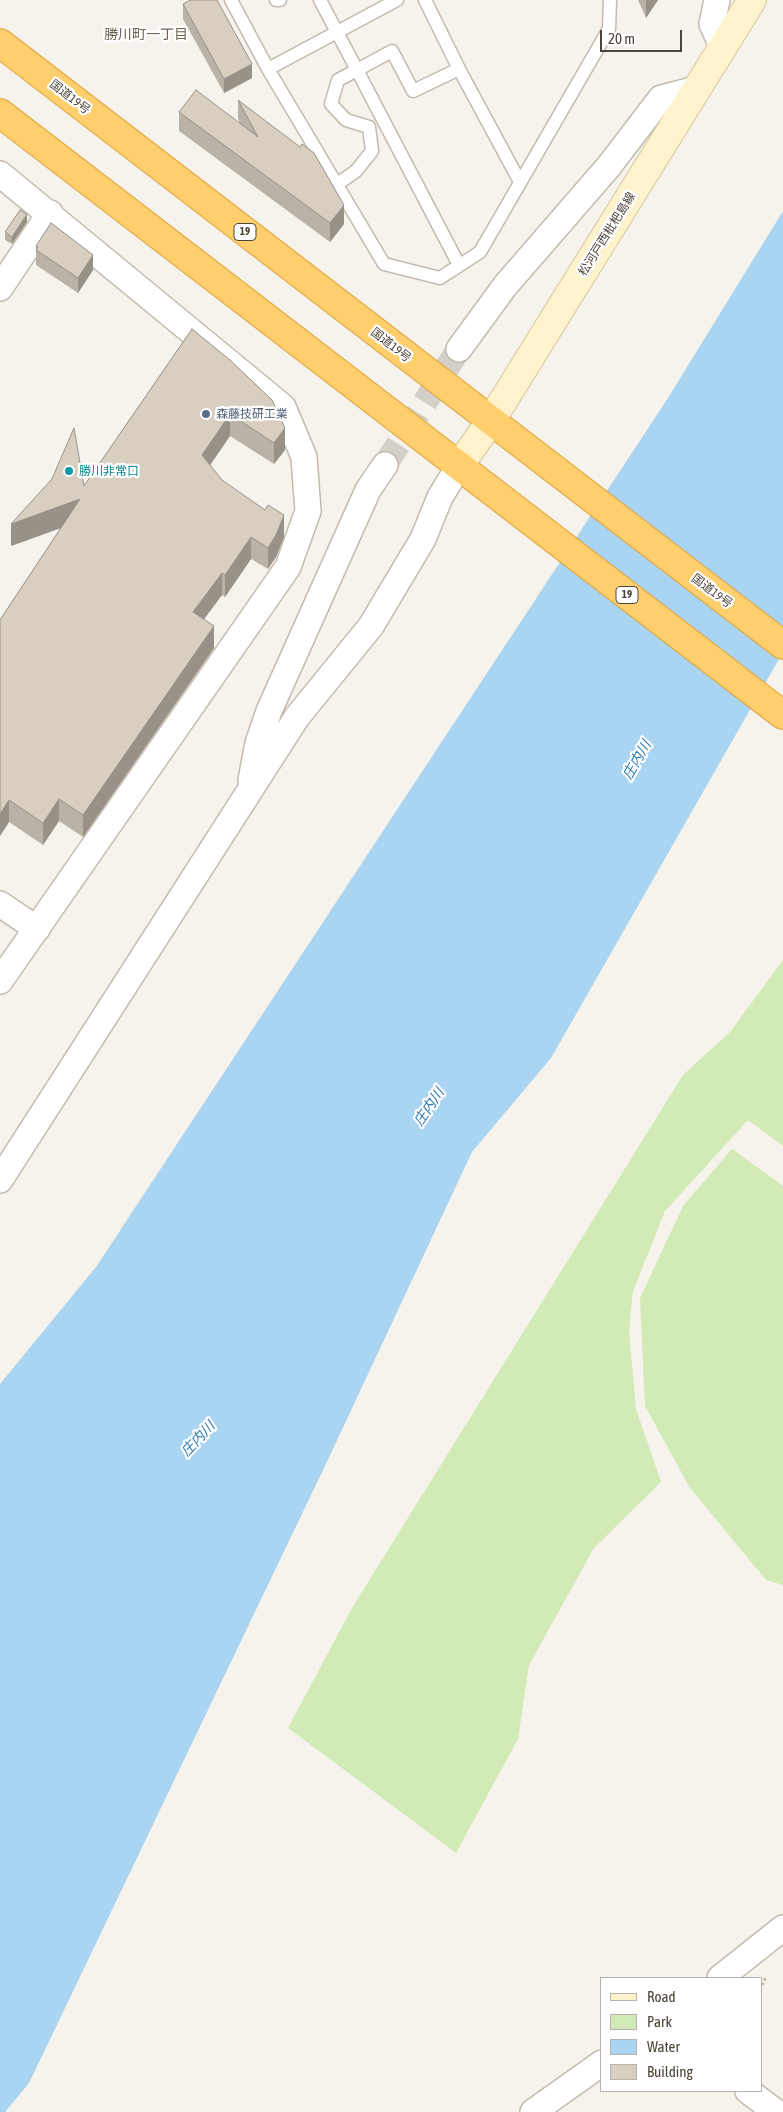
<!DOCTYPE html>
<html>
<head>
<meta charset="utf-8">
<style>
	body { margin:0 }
	#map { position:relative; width:783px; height:2112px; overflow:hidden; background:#f6f3ec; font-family:"Asap Condensed",sans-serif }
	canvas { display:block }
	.legend { position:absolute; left:600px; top:1977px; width:162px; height:115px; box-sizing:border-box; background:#fff; border:1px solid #b7b4b0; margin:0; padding:6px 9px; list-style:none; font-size:15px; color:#4b4439 }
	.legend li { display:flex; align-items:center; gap:10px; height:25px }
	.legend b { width:25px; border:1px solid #b7b4b0 }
	.scale { position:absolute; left:600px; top:30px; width:82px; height:22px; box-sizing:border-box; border:2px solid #4b4439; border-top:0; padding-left:6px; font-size:15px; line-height:18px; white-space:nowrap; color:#4b4439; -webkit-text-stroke:4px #fff; paint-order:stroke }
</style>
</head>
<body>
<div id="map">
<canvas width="783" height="2112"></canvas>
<ul class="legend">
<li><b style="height:6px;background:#fff3cd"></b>Road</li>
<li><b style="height:14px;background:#d2eab5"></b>Park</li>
<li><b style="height:14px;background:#a9d4f2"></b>Water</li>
<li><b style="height:14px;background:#d8cfc1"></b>Building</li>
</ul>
<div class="scale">20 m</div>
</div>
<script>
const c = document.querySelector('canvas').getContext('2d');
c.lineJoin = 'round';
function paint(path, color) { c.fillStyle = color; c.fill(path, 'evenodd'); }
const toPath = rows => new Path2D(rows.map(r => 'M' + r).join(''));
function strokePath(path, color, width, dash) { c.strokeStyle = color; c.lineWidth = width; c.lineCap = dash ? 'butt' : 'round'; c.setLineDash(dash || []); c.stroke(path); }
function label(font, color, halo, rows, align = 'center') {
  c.font = font + ' "Asap Condensed","Noto Sans JP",sans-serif'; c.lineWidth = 4.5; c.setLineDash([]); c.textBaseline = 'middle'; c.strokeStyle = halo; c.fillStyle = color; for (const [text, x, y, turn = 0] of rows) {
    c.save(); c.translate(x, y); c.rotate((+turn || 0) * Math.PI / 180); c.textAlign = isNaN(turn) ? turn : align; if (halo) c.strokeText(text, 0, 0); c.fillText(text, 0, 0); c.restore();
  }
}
paint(toPath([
	[783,960,783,1146,748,1120,665,1211,633,1291,629,1331,636,1409,661,1482,594,1548,529,1665,518,1739,456,1853,288,1728,352,1608,683,1075,730,1032],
	[732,1149,783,1186,783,1585,766,1580,690,1488,645,1406,640,1298,683,1206]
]), '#d2eab5');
paint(toPath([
	[783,211,783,652,551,1058,472,1152,324,1468,29,2083,5,2112,0,2112,0,1384,96,1267,668,398]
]), '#a9d4f2');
strokePath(toPath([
	[385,465,459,349]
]), '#d4d0c8', 25, [25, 12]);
const lane = toPath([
	[231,0,268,69,384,264,440,278,480,252,609,29,610,0],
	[276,0,280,0],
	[320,0,357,70,392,51,413,91,459,69],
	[425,0,459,69,520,182],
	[268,69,397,0],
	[336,185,356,171,372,151,369,127,346,120,331,104,338,80,357,70,459,265]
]);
const street = toPath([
	[717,0,712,24,723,48],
	[0,174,283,407,304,457,308,511,288,567,0,981],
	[0,288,50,213],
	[459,349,505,286,609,166,661,98,696,89],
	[251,780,258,743,269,711,368,490,385,465],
	[0,904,37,929],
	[0,1180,297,717,371,626,423,539,440,497,459,466],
	[720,1978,783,1928],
	[748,2091,776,2112],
	[533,2112,602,2063]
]);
const secondary = toPath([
	[459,466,490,422,752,0]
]);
const highway = toPath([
	[0,43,783,645],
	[0,113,783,715]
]);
strokePath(lane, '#c2bbae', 15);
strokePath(street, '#c2bbae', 28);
strokePath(secondary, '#d6c79b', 30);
strokePath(highway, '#e0a43c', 30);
strokePath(toPath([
	[762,1985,766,1977]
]), '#c4b79f', 3, [2.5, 2.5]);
strokePath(lane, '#fff', 12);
strokePath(street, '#fff', 25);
strokePath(secondary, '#fff3cd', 28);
strokePath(highway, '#ffcf6e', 28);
paint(toPath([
	[638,0,658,0,646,18],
	[183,4,252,78,224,93,183,19],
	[238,100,344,224,330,242,179,131,179,112,240,124,238,119],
	[27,222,12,244,5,240,5,232],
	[36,246,93,270,78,293,36,265],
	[192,329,285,450,274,464,230,436,210,465,222,480,284,537,276,557,268,569,251,559,225,597,222,595,204,619,214,648,83,837,59,821,43,845,9,822,0,836,0,620,61,528,11,546,84,486]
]), '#bab2a6');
paint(toPath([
	[646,0,658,0,646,18],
	[252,64,252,78,224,93,224,79],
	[344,205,344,224,330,242,330,223],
	[27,214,27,222,12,244,12,237],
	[93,255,93,270,78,293,78,278],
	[230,414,230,436,202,477,202,455],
	[285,428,285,450,274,464,274,443],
	[80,499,80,521,11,546,11,524],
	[284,515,284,537,276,557,268,569,268,548],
	[251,537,251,559,225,597,225,575],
	[222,573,222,595,193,634,193,612],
	[214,626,214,648,83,837,83,815],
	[59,799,59,821,43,845,43,823],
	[9,800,9,822,0,836,0,814]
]), '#979187');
const building = toPath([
	[190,0,217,0,252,64,224,79,183,4,190,0],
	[196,90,258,137,238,100,300,147,302,144,314,153,344,205,330,223,179,112,196,90],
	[20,210,27,214,12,237,5,232,20,210],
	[51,223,93,255,78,278,36,250,38,247,36,246,51,223],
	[192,329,230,360,272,400,285,428,274,443,230,414,202,455,222,480,265,510,268,505,284,515,276,535,268,548,251,537,225,575,222,573,193,612,214,626,83,815,59,799,43,823,9,800,0,814,0,620,80,499,11,524,52,479,74,428,84,486,192,329]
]);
paint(building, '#d8cfc1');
strokePath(building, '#979187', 1);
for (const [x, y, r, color] of [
	[206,414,5,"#5c6f8a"],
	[69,471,5,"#0f9aa8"]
]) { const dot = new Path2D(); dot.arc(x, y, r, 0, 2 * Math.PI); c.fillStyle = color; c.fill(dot); strokePath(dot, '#fff', 2); }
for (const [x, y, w] of [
	[245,232,22],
	[627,595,22]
]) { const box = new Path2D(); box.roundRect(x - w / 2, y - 8.5, w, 17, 4); c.fillStyle = '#fff'; c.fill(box); strokePath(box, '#4b4439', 1); }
label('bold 11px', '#4b4439', null, [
	["19",245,232],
	["19",627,595]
]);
label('12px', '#4b4439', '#fff', [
	["国道19号",70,97,38],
	["松河戸西枇杷島線",607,234,-58],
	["国道19号",391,345,38],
	["国道19号",712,591,37]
]);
label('12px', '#4e5e75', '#fff', [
	["森藤技研工業",216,414]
], 'left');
label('12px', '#0d838f', '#fff', [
	["勝川非常口",79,471]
], 'left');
label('14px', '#6e6250', '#fff', [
	["勝川町一丁目",146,35]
]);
label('italic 14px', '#2e7ab2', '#fff', [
	["庄内川",637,760,-60],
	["庄内川",429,1107,-56],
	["庄内川",198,1439,-47]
]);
</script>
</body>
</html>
